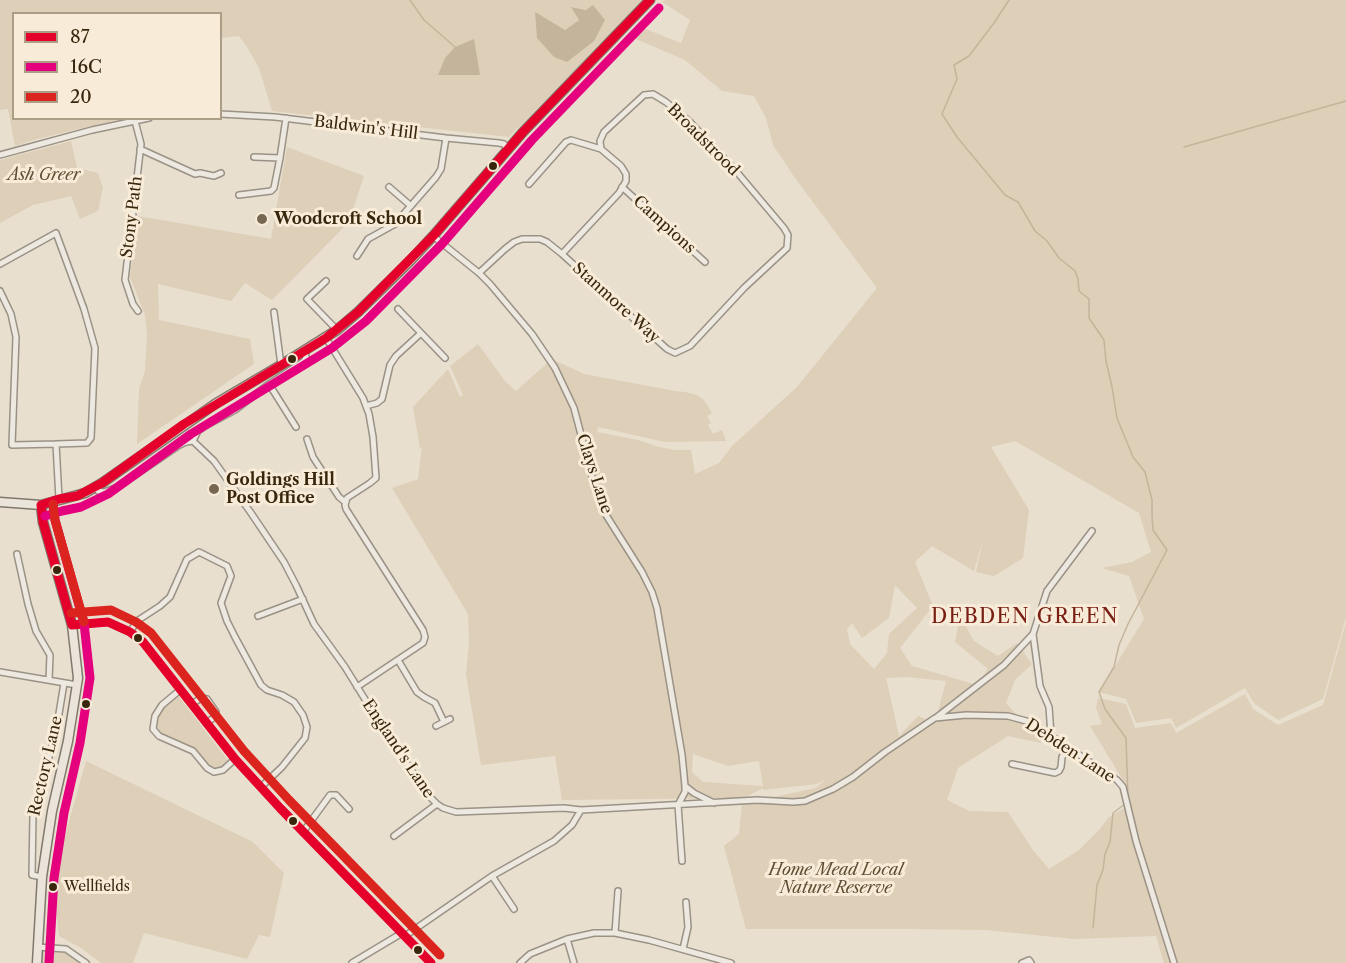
<!DOCTYPE html>
<html>
<head>
<meta charset="utf-8">
<style>
	body { margin:0 }
	#map { position:relative; width:1346px; height:963px; overflow:hidden; background:#e9dfcf; font-family:"Libre Caslon Text",serif }
	canvas { display:block }
	.legend { position:absolute; left:12px; top:12px; width:210px; height:108px; box-sizing:border-box; background:#f8ecd9; border:2px solid #ac9d87; margin:0; padding:8px 10px; list-style:none; font-size:18px; color:#39270d }
	.legend li { display:flex; align-items:center; gap:12px; height:30px }
	.legend b { width:30px; border:2px solid #ac9d87 }
</style>
</head>
<body>
<div id="map">
<canvas width="1346" height="963"></canvas>
<ul class="legend">
<li><b style="height:8px;background:#e4002b"></b>87</li>
<li><b style="height:8px;background:#e5007d"></b>16C</li>
<li><b style="height:8px;background:#dc241f"></b>20</li>
</ul>
</div>
<script>
const c = document.querySelector('canvas').getContext('2d');
c.lineJoin = 'round';
function paint(path, color) { c.fillStyle = color; c.fill(path, 'evenodd'); }
const toPath = rows => new Path2D(rows.map(r => 'M' + r).join(''));
function strokePath(path, color, width, dash) { c.strokeStyle = color; c.lineWidth = width; c.lineCap = dash ? 'butt' : 'round'; c.setLineDash(dash || []); c.stroke(path); }
function label(font, color, halo, rows, align = 'center') {
  c.font = font + ' "Libre Caslon Text",serif'; c.lineWidth = 6; c.setLineDash([]); c.textBaseline = 'middle'; c.strokeStyle = halo; c.fillStyle = color; for (const [text, x, y, turn = 0] of rows) {
    c.save(); c.translate(x, y); c.rotate((+turn || 0) * Math.PI / 180); c.textAlign = isNaN(turn) ? turn : align; if (halo) c.strokeText(text, 0, 0); c.fillText(text, 0, 0); c.restore();
  }
}
paint(toPath([
	[0,0,644,0,509,137,272,111,259,68,247,47,239,36,221,38,220,14,14,14,14,118,121,119,37,139,15,146,8,109,0,110],
	[572,7,587,10,554,57,535,13,565,30,579,20],
	[664,0,1346,0,1346,617,1323,699,1278,720,1254,703,1245,688,1176,728,1171,718,1136,723,1126,699,1099,692,1144,619,1129,576,1102,568,1132,562,1151,552,1139,513,1015,441,991,447,1029,510,1023,558,994,576,976,572,983,539,974,571,932,546,915,562,933,606,900,648,912,666,977,685,988,669,955,642,960,616,974,641,998,656,1017,643,1032,664,1015,680,1006,703,1018,716,1038,718,1041,743,1008,736,958,768,947,800,969,811,1008,812,1033,850,1049,869,1079,850,1099,830,1109,817,1128,806,1124,782,1090,726,1102,724,1096,708,1098,698,1126,704,1135,728,1171,723,1176,733,1245,694,1253,709,1278,725,1323,705,1346,622,1346,963,1164,963,1156,936,1074,939,986,930,916,929,746,929,724,846,739,834,742,804,816,788,826,779,817,784,763,790,763,788,744,798,562,800,555,756,481,765,466,674,469,643,468,614,392,488,418,479,422,447,420,449,413,407,448,369,460,397,463,395,450,366,478,344,505,381,516,391,552,359,584,374,675,391,685,392,697,395,704,400,712,413,707,416,711,423,708,425,713,434,722,430,726,441,665,442,598,427,597,432,638,440,659,447,675,450,691,450,695,474,719,463,732,446,797,387,877,288,795,178,773,145,766,118,754,96,722,91,685,60,629,36,638,26,681,43,690,20,662,2],
	[895,585,917,608,889,634,887,653,874,669,850,644,847,629,852,623,862,638,889,618],
	[907,677,946,681,935,723,918,716,899,736,886,678],
	[693,754,728,766,759,761,763,786,703,782,692,772],
	[71,141,77,168,98,173,103,188,98,211,80,219,71,196,33,205,0,223,0,160],
	[287,147,364,176,349,222,272,300,245,283,231,301,158,284,159,320,250,339,254,364,137,444,139,389,145,371,147,335,145,315,130,277,138,216,271,239],
	[176,693,230,763,214,772,193,751,173,743,153,729,155,716],
	[86,761,253,842,284,873,270,937,259,935,247,959,144,933,133,963,101,963,81,948,59,936,54,891,57,864],
	[40,949,65,951,82,963,39,963]
]), '#ddcfb8');
paint(toPath([
	[593,5,605,20,594,41,567,62,554,57,537,38,535,12,565,30,579,20,571,7,586,10],
	[474,39,480,75,438,75,445,58,455,47]
]), '#c4b49c');
strokePath(toPath([
	[410,0,424,20,455,47],
	[1009,0,994,23,969,56,954,65,957,79,942,114,957,137,1005,195,1018,202,1035,231,1047,241,1059,258,1075,271,1078,279,1079,291,1089,299,1089,318,1104,340,1106,361,1112,387,1117,418,1133,457,1145,472,1152,500,1152,516,1153,530,1167,550,1128,624,1119,645,1114,667,1099,692,1105,709,1126,738,1128,798],
	[1184,147,1346,101],
	[1093,928,1097,885,1103,870,1105,854,1110,842,1113,813,1125,804]
]), '#c4b49c', 1.5);
const street = toPath([
	[220,114,275,117,446,138,499,143,504,144,508,150],
	[135,121,141,144,125,280,133,304,138,311],
	[140,149,195,174,200,173,214,176,221,173],
	[0,155,92,130,149,118],
	[254,157,280,158],
	[529,184,566,142,571,140,601,149],
	[389,187,411,206],
	[622,187,705,262],
	[239,195,271,191,274,188,280,158,286,118],
	[433,236,479,273,490,284,532,334,555,368,574,408,595,488,606,515,642,572,652,592,657,608,682,755,685,786,685,792,678,805],
	[357,256,368,239,395,224,436,177,441,169,446,138],
	[0,264,56,233,84,309,95,348,91,438,87,443,56,444],
	[479,273,505,249,514,242,522,239,540,239,547,242,562,254,667,349,675,353,690,346,744,288,787,248,788,235,784,228,736,171,689,121,666,102,653,94,644,95,604,132,600,141,601,149,621,166,626,174,626,181,619,193,562,254],
	[326,281,307,299,337,330],
	[0,291,11,314,16,337,12,445,56,444,59,499],
	[398,309,445,358],
	[274,312,281,365],
	[326,338,363,398,369,414,373,437,376,478,370,483,347,498,345,505,346,509,423,630,425,637,423,643,357,687],
	[269,384,296,427],
	[366,406,377,403,382,399,390,365,396,356,420,334],
	[307,439,313,457,339,497,345,502],
	[193,441,214,461,251,513,284,562,296,585,314,624,345,667,379,722,428,795,437,804,443,808,456,812,564,808,581,810,757,800,793,802,805,801,833,789,853,777,885,752,935,718,966,715,1008,716,1030,722,1117,780,1123,787,1136,841,1174,963],
	[96,487,98,491,104,492,118,487,178,446,186,442,193,441,198,431,205,426,235,410,269,384,304,361,306,357,305,351],
	[17,554,28,604,36,631,50,655,49,680],
	[258,616,303,599],
	[72,625,108,622,130,632,143,642,235,759,280,808,431,963],
	[130,632,137,621,160,606,170,597,187,559,189,558,199,552,227,566,231,576,221,603,227,621,235,637,261,685,267,690,282,695,294,702,303,715,307,727,305,738,282,767,261,787],
	[398,660,417,692,424,697,435,703,444,722],
	[0,672,77,685],
	[180,690,162,705,155,716,153,729,159,736,193,751,207,768,214,772,223,770,235,759],
	[192,704,201,698,207,699,216,712,215,717,206,723],
	[937,717,1004,665,1033,634],
	[436,726,450,719],
	[1051,735,1049,707,1040,686,1033,634,1047,591,1092,531],
	[1012,764,1055,773,1059,771,1061,767,1062,757,1068,748],
	[685,786,694,793,714,803],
	[678,805,682,861],
	[303,832,330,795,336,795,349,809],
	[394,836,437,804],
	[492,876,514,909],
	[42,877,32,875,33,814,56,732,64,683],
	[615,933,618,891],
	[405,936,492,876,554,841,572,825,581,810],
	[567,939,574,963],
	[37,947,66,949,86,963],
	[683,949,688,927,686,902],
	[352,963,402,933],
	[520,963,530,954,567,939,594,933,615,933,649,940,731,963],
	[1022,963,1029,960,1031,963]
]);
const primary = toPath([
	[0,502,41,505,85,493,102,483,215,404,281,365,337,330,358,312,410,261,433,236,523,132,650,0],
	[37,963,42,877,52,811,68,741,78,678,72,625,43,522,41,505]
]);
strokePath(street, '#9a9286', 8);
strokePath(primary, '#80786c', 11);
strokePath(street, '#ede8e0', 5);
strokePath(primary, '#eae4db', 8);
strokePath(toPath([
	[41,505,59,499,77,496,102,483,184,424,326,338,358,312,433,236,523,132,650,0],
	[41,505,43,522,72,625],
	[72,625,108,622,130,632,143,642,235,759,280,808,431,963]
]), '#e4002b', 9);
strokePath(toPath([
	[45,516,62,511,81,507,108,494,191,434,332,348,366,321,442,244,532,140,659,8],
	[49,963,54,878,64,813,80,743,90,678,84,623,55,520,53,504]
]), '#e5007d', 9);
strokePath(toPath([
	[53,504,55,520,84,622],
	[71,613,111,610,136,622,151,633,244,751,289,800,440,955]
]), '#dc241f', 9);
for (const [x, y, r, color] of [
	[493,166,5,"#39270d"],
	[262,219,6,"#776751"],
	[292,359,5,"#39270d"],
	[214,489,6,"#776751"],
	[57,570,5,"#39270d"],
	[138,638,5,"#39270d"],
	[86,704,5,"#39270d"],
	[293,821,5,"#39270d"],
	[53,887,5,"#39270d"],
	[418,950,5,"#39270d"]
]) { const dot = new Path2D(); dot.arc(x, y, r, 0, 2 * Math.PI); c.fillStyle = color; c.fill(dot); strokePath(dot, '#f8ecd9', 2); }
label('14px', '#39270d', '#f8ecd9', [
	["Wellfields",64,887]
], 'left');
label('16px', '#39270d', '#f8ecd9', [
	["Baldwin's Hill",366,128,7],
	["Broadstrood",703,140,45],
	["Stony Path",132,217,-83],
	["Campions",664,225,42],
	["Stanmore Way",616,303,42],
	["Clays Lane",594,474,72],
	["England's Lane",398,749,56],
	["Debden Lane",1070,751,33],
	["Rectory Lane",46,766,-77]
]);
label('italic 16px', '#604e33', '#f8ecd9', [
	["Ash Greer",44,175],
	["Home Mead Local",836,870],
	["Nature Reserve",836,888]
]);
label('bold 16px', '#39270d', '#f8ecd9', [
	["Woodcroft School",274,219],
	["Goldings Hill",226,480],
	["Post Office",226,498]
], 'left');
c.letterSpacing = '1.5px';
label('20px', '#7a1f14', '#f8ecd9', [
	["DEBDEN GREEN",1025,617]
]);
c.letterSpacing = '0px';
</script>
</body>
</html>
